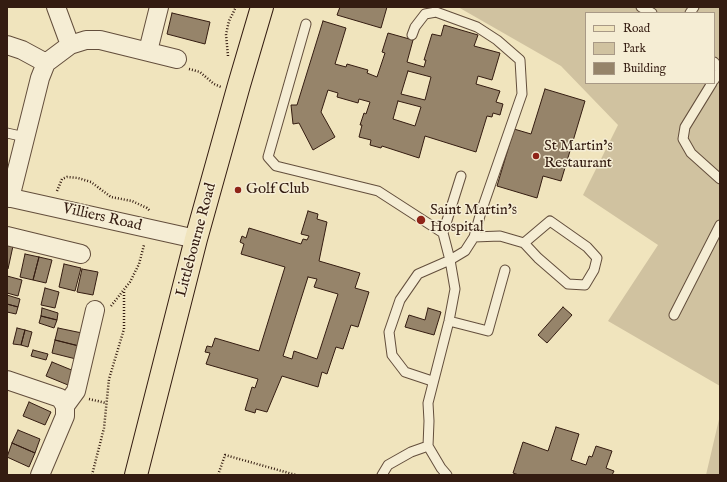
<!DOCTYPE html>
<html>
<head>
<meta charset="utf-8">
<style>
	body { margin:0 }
	#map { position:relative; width:727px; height:482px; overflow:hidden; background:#f0e4bd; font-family:"IM FELL English",serif }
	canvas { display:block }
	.frame { position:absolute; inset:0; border:8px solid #341c11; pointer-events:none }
	.legend { position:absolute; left:585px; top:12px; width:130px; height:72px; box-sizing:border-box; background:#f5edd4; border:1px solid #a89986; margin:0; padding:5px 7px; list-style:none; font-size:12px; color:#341c11 }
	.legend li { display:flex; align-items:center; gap:8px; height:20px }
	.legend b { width:20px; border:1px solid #a89986 }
</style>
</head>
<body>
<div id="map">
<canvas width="727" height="482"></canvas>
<div class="frame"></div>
<ul class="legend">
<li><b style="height:5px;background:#f0e4bd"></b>Road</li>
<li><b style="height:11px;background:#d0c2a0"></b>Park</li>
<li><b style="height:11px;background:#96846a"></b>Building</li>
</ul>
</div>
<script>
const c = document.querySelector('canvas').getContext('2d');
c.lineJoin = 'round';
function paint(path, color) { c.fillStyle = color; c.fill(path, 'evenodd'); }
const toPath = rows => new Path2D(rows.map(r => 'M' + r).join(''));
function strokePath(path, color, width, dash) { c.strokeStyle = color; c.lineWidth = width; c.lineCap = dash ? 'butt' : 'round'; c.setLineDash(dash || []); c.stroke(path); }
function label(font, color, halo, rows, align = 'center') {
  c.font = font + ' "IM FELL English",serif'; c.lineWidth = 3; c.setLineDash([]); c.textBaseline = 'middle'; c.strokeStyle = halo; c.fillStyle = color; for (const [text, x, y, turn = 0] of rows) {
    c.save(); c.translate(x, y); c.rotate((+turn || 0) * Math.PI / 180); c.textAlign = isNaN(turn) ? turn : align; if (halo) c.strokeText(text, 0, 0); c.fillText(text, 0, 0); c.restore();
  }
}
paint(toPath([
	[458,7,720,7,720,386,608,321,658,245,583,195,618,125,561,66],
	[586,13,714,13,714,83,586,83],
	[720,415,720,475,706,475]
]), '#d0c2a0');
const building = toPath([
	[340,7,387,7,381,28,337,15,340,7],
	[172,13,210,22,205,44,167,34,172,13],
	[323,21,346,28,335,64,346,67,347,64,368,70,367,73,377,77,385,53,382,52,388,33,413,40,407,62,424,67,426,60,424,60,432,34,441,36,444,25,478,35,474,46,500,53,492,80,478,76,476,84,500,91,496,102,503,104,500,115,493,113,492,117,487,116,476,152,425,136,419,158,382,146,381,148,370,145,371,140,359,137,362,125,360,125,364,113,366,114,370,102,359,99,358,103,337,97,338,93,328,90,321,112,335,137,313,150,299,123,293,124,291,105,297,105,323,21],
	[408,71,431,77,425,100,401,94,408,71],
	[398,101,421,107,415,126,393,119,398,101],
	[545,89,585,101,561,181,543,176,537,198,497,186,514,129,531,134,545,89],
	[308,211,318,214,317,219,327,222,319,261,360,273,355,288,369,292,358,327,351,325,343,349,336,347,327,374,322,372,318,387,282,376,267,412,256,409,255,413,245,410,252,387,255,388,258,379,206,364,210,353,205,352,207,346,212,347,215,338,259,351,285,267,241,254,244,244,240,242,242,236,246,238,249,228,301,244,303,239,307,240,309,236,301,234,308,211],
	[308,277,317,279,314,287,338,294,317,359,294,351,292,359,283,356,308,277],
	[7,244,13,246,8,269,7,268,7,244],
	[25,254,39,257,33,280,20,277,25,254],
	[39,257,52,260,46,283,33,280,39,257],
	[64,264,81,268,75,291,59,287,64,264],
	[82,269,98,272,93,295,77,292,82,269],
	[7,276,22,280,18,296,7,293,7,276],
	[45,288,59,292,55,308,41,305,45,288],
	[7,295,20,299,18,307,7,304,7,295],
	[7,304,18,307,16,314,7,312,7,304],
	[563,307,572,315,547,343,538,335,563,307],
	[42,308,58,313,57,320,41,316,42,308],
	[428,308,441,312,434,335,405,327,409,315,425,320,428,308],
	[41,316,57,320,54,328,39,323,41,316],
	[17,328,25,330,21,345,13,344,17,328],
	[58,328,82,333,79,346,55,340,58,328],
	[25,330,32,332,28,347,21,345,25,330],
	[55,340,79,346,76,359,52,353,55,340],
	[33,350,48,354,46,360,31,356,33,350],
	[52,362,74,371,68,385,46,376,52,362],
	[29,402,51,412,45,425,23,416,29,402],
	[556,427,579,434,571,460,586,465,589,456,592,457,596,446,612,451,606,468,614,471,612,475,519,475,513,473,523,442,548,451,556,427],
	[18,430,40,439,35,453,12,443,18,430],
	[12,443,35,453,29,467,7,457,12,443]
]);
paint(building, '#96846a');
strokePath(building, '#341c11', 1);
const service = toPath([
	[641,7,652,13],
	[690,13,694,7],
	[306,24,268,157,276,166,378,191,443,233,450,260,455,289,449,321,428,403,429,421,428,446,441,468,447,475],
	[412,35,415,27,425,14,436,12,477,27,497,40,520,60,522,94,481,212,474,237,465,251,450,260,418,274,400,300,389,332,392,355,405,372,432,381],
	[714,62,720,69],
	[714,80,720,71],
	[712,83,685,127,683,139,691,153,720,179],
	[7,133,25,137],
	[443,233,461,176],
	[474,237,500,236,524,243,538,258,568,284,585,285,594,270,597,258,587,247,550,221,524,243],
	[674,315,720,225],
	[449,321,488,331,505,270],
	[382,475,388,465,411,452,428,446]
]);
const minor = toPath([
	[56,7,70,45],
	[7,45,22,50,46,63],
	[148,51,159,7],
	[7,197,196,239],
	[10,198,40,78,46,63,70,45,86,40,100,40,177,59],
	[7,236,81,254],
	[7,380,60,398,65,406,65,416,40,475],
	[65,406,76,391,95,310]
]);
const primary = toPath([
	[136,475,196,239,239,85,262,7]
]);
strokePath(service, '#634e3c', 11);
strokePath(minor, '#634e3c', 20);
strokePath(primary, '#341c11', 24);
strokePath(toPath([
	[228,56,226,34,229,21,236,7],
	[189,69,200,72,214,84,221,87],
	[57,191,62,179,67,177,78,178,91,182,111,197,132,201,147,208,150,211],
	[111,306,130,282,139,264,144,245],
	[89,399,106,403],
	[92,475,104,428,109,379,124,329,124,291],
	[218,475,225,455,296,475]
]), '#341c11', 2.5, [1, 2]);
strokePath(service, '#f5edd4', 9);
strokePath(minor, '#f5edd4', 18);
strokePath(primary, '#f0e4bd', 22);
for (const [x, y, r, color] of [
	[536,156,4,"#8f2418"],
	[238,190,4,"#8f2418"],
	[421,220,5,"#8f2418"]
]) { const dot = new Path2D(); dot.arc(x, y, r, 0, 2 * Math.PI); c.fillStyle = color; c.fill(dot); strokePath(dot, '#f5edd4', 1.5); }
label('15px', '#341c11', '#f5edd4', [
	["St Martin's",544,147],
	["Restaurant",544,164],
	["Golf Club",246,190],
	["Saint Martin's",430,211],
	["Hospital",430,228]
], 'left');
label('15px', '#341c11', '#f5edd4', [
	["Villiers Road",102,218,13],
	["Littlebourne Road",197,240,-75]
]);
</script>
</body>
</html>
